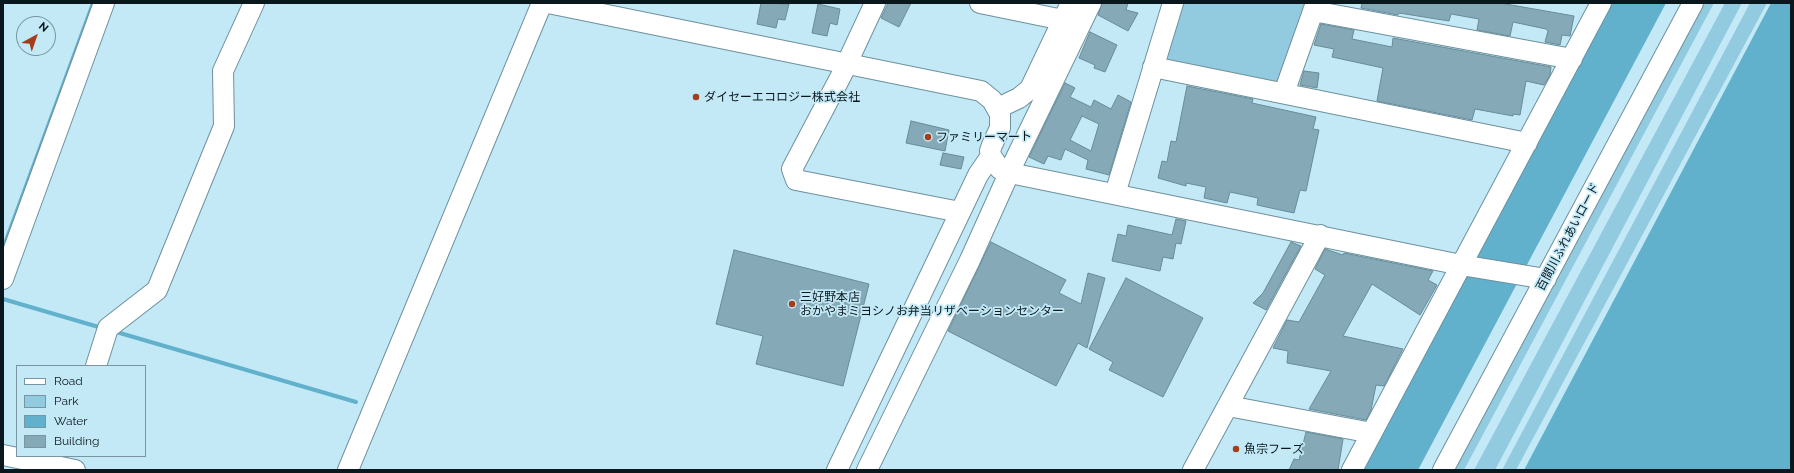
<!DOCTYPE html>
<html>
<head>
<meta charset="utf-8">
<style>
	body { margin:0 }
	#map { position:relative; width:1794px; height:473px; overflow:hidden; background:#c3e9f7; font-family:Raleway,sans-serif }
	canvas { display:block }
	.frame { position:absolute; inset:0; border:4px solid #0a181d; pointer-events:none }
	.legend { position:absolute; left:16px; top:365px; width:130px; height:92px; box-sizing:border-box; background:#c3e9f7; border:1px solid #7995a0; margin:0; padding:5px 7px; list-style:none; font-size:12px; color:#0a181d }
	.legend li { display:flex; align-items:center; gap:8px; height:20px }
	.legend b { width:20px; border:1px solid #7995a0 }
	.north { position:absolute; left:16px; top:16px; width:40px; height:40px; box-sizing:border-box; background:#c3e9f7; border:1px solid #7995a0; border-radius:50%; rotate:40deg; font-size:11px; font-weight:700; line-height:16px; text-align:center; color:#0a181d }
	.north::after { content:''; display:block; margin:auto; width:14px; height:18px; background:#a43d1a; clip-path:polygon(50% 0,100% 100%,50% 72%,0 100%) }
</style>
</head>
<body>
<div id="map">
<canvas width="1794" height="473"></canvas>
<div class="frame"></div>
<ul class="legend">
<li><b style="height:5px;background:#fff"></b>Road</li>
<li><b style="height:11px;background:#92cadf"></b>Park</li>
<li><b style="height:11px;background:#61b0cc"></b>Water</li>
<li><b style="height:11px;background:#85a9b7"></b>Building</li>
</ul>
<div class="north">N</div>
</div>
<script>
const c = document.querySelector('canvas').getContext('2d');
c.lineJoin = 'round';
function paint(path, color) { c.fillStyle = color; c.fill(path, 'evenodd'); }
const toPath = rows => new Path2D(rows.map(r => 'M' + r).join(''));
function strokePath(path, color, width, dash) { c.strokeStyle = color; c.lineWidth = width; c.lineCap = dash ? 'butt' : 'round'; c.setLineDash(dash || []); c.stroke(path); }
function label(font, color, halo, rows, align = 'center') {
  c.font = font + ' Raleway,"Noto Sans JP",sans-serif'; c.lineWidth = 3.5; c.setLineDash([]); c.textBaseline = 'middle'; c.strokeStyle = halo; c.fillStyle = color; for (const [text, x, y, turn = 0] of rows) {
    c.save(); c.translate(x, y); c.rotate((+turn || 0) * Math.PI / 180); c.textAlign = isNaN(turn) ? turn : align; if (halo) c.strokeText(text, 0, 0); c.fillText(text, 0, 0); c.restore();
  }
}
paint(toPath([
	[1180,3,1309,3,1278,82,1274,85,1165,60],
	[1699,3,1714,3,1464,470,1448,470],
	[1725,3,1742,3,1495,470,1474,470],
	[1750,3,1767,3,1516,470,1502,470]
]), '#92cadf');
paint(toPath([
	[91,3,100,3,3,270,3,243],
	[1610,3,1666,3,1418,470,1361,470],
	[1771,3,1791,3,1791,470,1524,470]
]), '#61b0cc');
strokePath(toPath([
	[3,299,102,328],
	[113,331,356,402]
]), '#61b0cc', 4);
const building = toPath([
	[761,3,789,4,785,20,778,19,776,28,757,24,761,3],
	[888,3,911,3,899,27,881,18,888,3],
	[1102,3,1128,3,1126,10,1138,13,1128,31,1098,15,1102,3],
	[1362,3,1500,3,1574,16,1570,36,1562,35,1560,45,1545,42,1548,31,1546,29,1513,22,1510,36,1477,30,1479,19,1451,14,1449,21,1399,13,1398,15,1361,8,1362,3],
	[818,4,840,9,837,25,830,23,827,36,812,33,818,4],
	[1321,24,1354,30,1352,39,1392,47,1393,38,1551,67,1550,75,1544,85,1526,81,1520,115,1513,114,1513,116,1475,109,1472,120,1377,101,1383,68,1332,57,1334,49,1314,45,1321,24],
	[1090,32,1117,45,1105,72,1094,68,1095,65,1079,58,1090,32],
	[1304,71,1319,73,1317,88,1300,85,1304,71],
	[1065,83,1075,88,1070,97,1091,107,1094,100,1111,109,1118,95,1131,102,1109,175,1086,169,1088,160,1065,149,1061,160,1048,156,1044,164,1029,157,1065,83],
	[1082,116,1099,124,1091,151,1070,140,1082,116],
	[1187,86,1253,99,1252,103,1316,117,1313,129,1319,130,1306,191,1300,190,1294,213,1257,205,1258,198,1230,192,1227,203,1204,198,1206,187,1186,183,1186,186,1158,178,1162,161,1167,162,1171,141,1176,142,1187,86],
	[911,121,949,130,945,151,906,143,911,121],
	[943,153,964,157,961,169,940,165,943,153],
	[1176,219,1186,221,1181,244,1176,243,1173,259,1163,257,1160,271,1112,261,1118,234,1126,236,1128,225,1172,235,1176,219],
	[991,242,1066,280,1059,293,1081,304,1088,273,1105,278,1087,348,1078,343,1056,386,948,331,991,242],
	[1291,242,1301,246,1266,310,1253,303,1263,293,1291,242],
	[1325,249,1343,255,1344,253,1433,271,1428,280,1437,285,1420,315,1372,284,1343,336,1403,349,1384,386,1376,385,1371,410,1366,420,1309,409,1331,371,1287,363,1288,351,1273,348,1287,320,1299,322,1325,275,1315,269,1325,249],
	[734,250,869,284,843,386,756,364,763,336,716,324,734,250],
	[1126,278,1203,318,1163,397,1109,370,1113,362,1089,349,1126,278],
	[1306,432,1343,439,1338,470,1289,470,1294,459,1299,460,1306,432]
]);
paint(building, '#85a9b7');
strokePath(building, '#688b98', 1);
const minor = toPath([
	[548,3,981,91,992,100,1000,114,1000,128,992,145,990,151,991,156,1000,169,1010,173,1461,265,1546,279],
	[875,3,841,76,792,169,796,180,960,212],
	[980,3,1063,20],
	[1313,11,1572,59],
	[1153,67,1527,143],
	[1284,93,1316,3],
	[998,108,1019,98,1030,89,1071,3],
	[1115,194,1173,3],
	[3,279,104,3],
	[96,366,108,328,157,290,224,126,223,71,254,3],
	[1228,406,1372,433],
	[3,455,75,470],
	[348,470,542,3],
	[837,470,978,175,991,156],
	[867,470,970,260,1015,160,1091,3],
	[1193,470,1320,235],
	[1352,470,1601,3],
	[1443,470,1693,3]
]);
strokePath(minor, '#6d919e', 22);
strokePath(minor, '#fff', 20);
for (const [x, y, r, color] of [
	[696,97,4,"#a43d1a"],
	[928,137,4,"#a43d1a"],
	[792,304,4,"#a43d1a"],
	[1236,449,4,"#a43d1a"]
]) { const dot = new Path2D(); dot.arc(x, y, r, 0, 2 * Math.PI); c.fillStyle = color; c.fill(dot); strokePath(dot, '#c3e9f7', 1.5); }
label('12px', '#0a181d', '#c3e9f7', [
	["ダイセーエコロジー株式会社",704,97],
	["ファミリーマート",936,137],
	["三好野本店",800,297],
	["おかやまミヨシノお弁当リザベーションセンター",800,311],
	["魚宗フーズ",1244,449]
], 'left');
label('12px', '#0a181d', '#c3e9f7', [
	["百間川ふれあいロード",1568,237,-62]
]);
</script>
</body>
</html>
